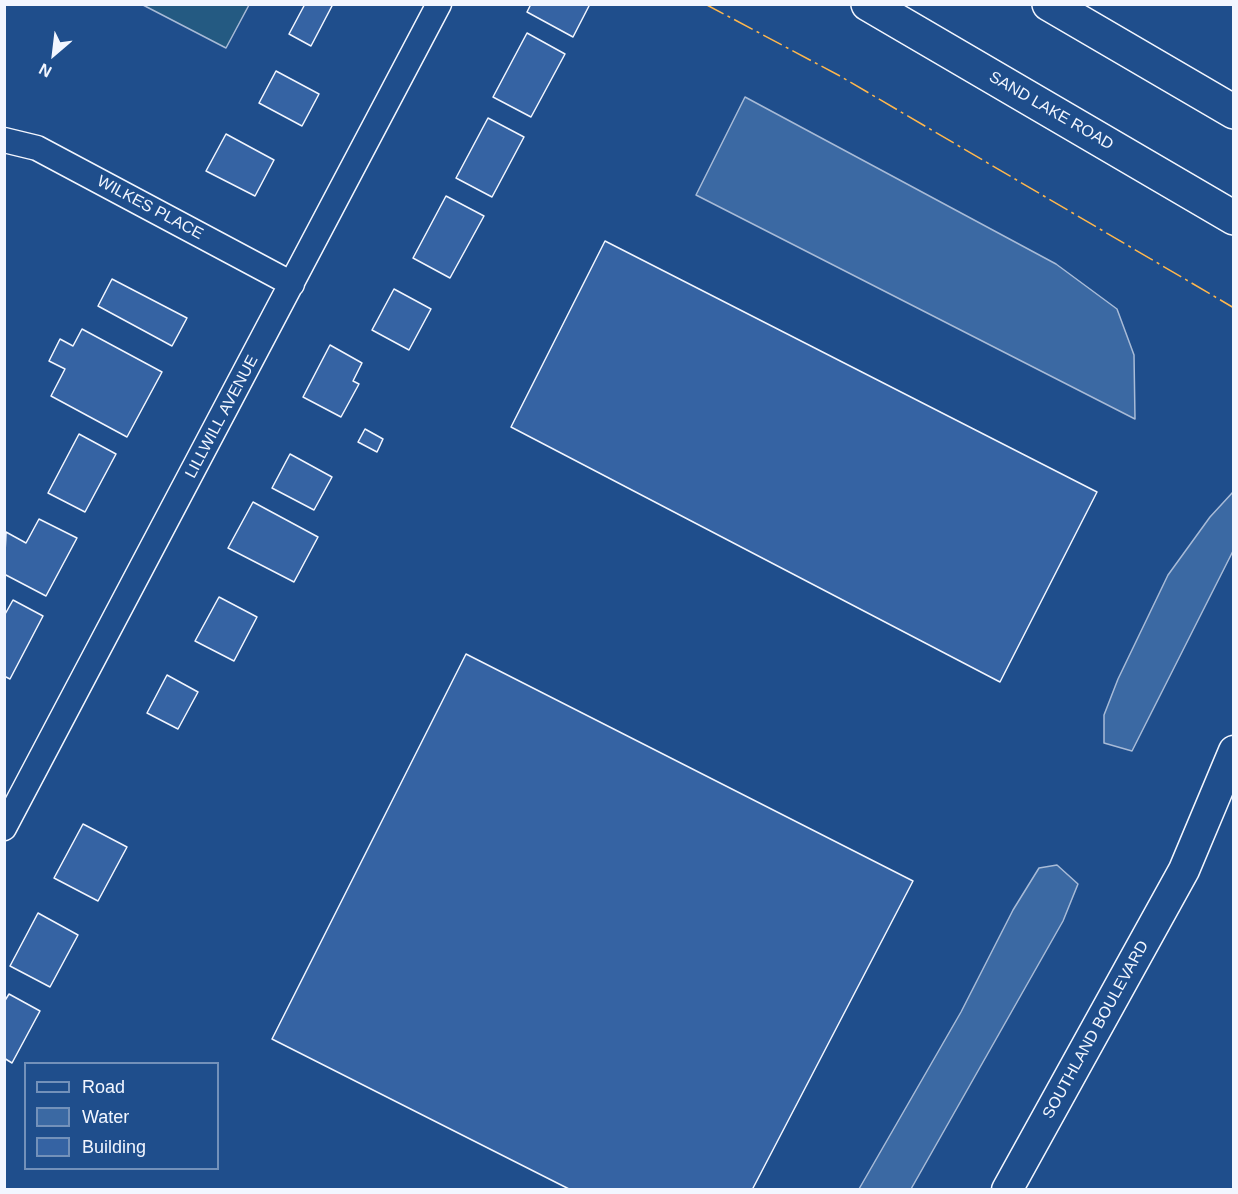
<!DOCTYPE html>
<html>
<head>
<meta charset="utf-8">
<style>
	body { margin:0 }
	#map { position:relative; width:1238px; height:1194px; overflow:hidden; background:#1f4e8c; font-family:Helvetica,sans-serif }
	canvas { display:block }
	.frame { position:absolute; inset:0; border:6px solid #f2f6ff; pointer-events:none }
	.legend { position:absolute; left:24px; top:1062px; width:195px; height:108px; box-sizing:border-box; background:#1f4e8c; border:2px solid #7391ba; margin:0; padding:8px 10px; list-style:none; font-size:18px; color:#f2f6ff }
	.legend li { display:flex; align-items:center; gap:12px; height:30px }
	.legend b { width:30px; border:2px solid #7391ba }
	.north { position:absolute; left:24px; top:24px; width:60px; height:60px; -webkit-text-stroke:4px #1f4e8c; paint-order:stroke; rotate:208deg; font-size:16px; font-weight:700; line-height:24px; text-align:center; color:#f2f6ff }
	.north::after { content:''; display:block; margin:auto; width:21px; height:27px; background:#f2f6ff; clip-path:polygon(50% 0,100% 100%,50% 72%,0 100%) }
</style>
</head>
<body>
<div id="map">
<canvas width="1238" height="1194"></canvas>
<div class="frame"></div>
<ul class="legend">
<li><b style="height:8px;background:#1f4e8c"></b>Road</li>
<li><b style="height:16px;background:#3b69a3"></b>Water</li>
<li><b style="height:16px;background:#3563a3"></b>Building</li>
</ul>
<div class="north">N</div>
</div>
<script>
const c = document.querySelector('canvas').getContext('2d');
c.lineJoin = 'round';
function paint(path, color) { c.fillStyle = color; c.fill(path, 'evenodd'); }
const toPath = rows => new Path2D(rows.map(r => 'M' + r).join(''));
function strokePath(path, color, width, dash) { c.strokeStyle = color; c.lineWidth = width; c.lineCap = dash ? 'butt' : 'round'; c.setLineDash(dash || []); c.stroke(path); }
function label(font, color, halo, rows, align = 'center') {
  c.font = font + ' Helvetica,sans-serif'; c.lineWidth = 4.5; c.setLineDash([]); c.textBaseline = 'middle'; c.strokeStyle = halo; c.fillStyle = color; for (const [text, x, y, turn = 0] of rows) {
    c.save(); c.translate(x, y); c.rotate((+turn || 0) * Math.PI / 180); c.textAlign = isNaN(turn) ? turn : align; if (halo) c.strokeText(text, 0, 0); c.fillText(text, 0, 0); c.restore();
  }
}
const green = toPath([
	[143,5,249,5,226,48,143,5]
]);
paint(green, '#245a82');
strokePath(green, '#a8bbd7', 1.5);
const water = toPath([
	[745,97,1056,264,1117,309,1134,355,1135,419,696,195,745,97],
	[1233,492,1233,551,1132,751,1104,743,1104,715,1118,679,1168,575,1210,517,1233,492],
	[1057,865,1078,884,1063,921,911,1189,859,1189,961,1012,1013,910,1039,868,1057,865]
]);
paint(water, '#3b69a3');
strokePath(water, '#a8bbd7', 1.5);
const building = toPath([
	[305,4,333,4,311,46,289,34,305,4],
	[531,4,590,4,573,37,527,12,531,4],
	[527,33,565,54,531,117,493,97,527,33],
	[276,71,319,94,302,126,259,103,276,71],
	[488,118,524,137,492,197,456,178,488,118],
	[226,134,274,160,255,196,206,171,226,134],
	[446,196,484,216,450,278,413,258,446,196],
	[605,241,1097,492,1000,682,511,427,605,241],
	[112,279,187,318,172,346,98,306,112,279],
	[394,289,431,309,409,350,372,330,394,289],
	[82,329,162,372,127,437,51,396,65,369,49,361,60,339,73,346,82,329],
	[330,345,362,363,353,381,359,384,341,417,303,397,330,345],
	[365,429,383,439,377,452,358,442,365,429],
	[79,434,116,454,85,512,48,493,79,434],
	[290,454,332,477,314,510,272,488,290,454],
	[253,502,318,537,294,582,228,548,253,502],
	[39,519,77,538,46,596,4,574,6,532,26,543,39,519],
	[219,597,257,617,234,661,195,641,219,597],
	[13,600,43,616,10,679,4,676,4,616,13,600],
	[466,654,913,881,752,1190,571,1190,272,1039,466,654],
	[167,675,198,692,178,729,147,713,167,675],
	[83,824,127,847,98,901,54,878,83,824],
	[38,913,78,935,50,987,10,966,38,913],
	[9,994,40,1011,12,1063,4,1058,4,1002,9,994]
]);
paint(building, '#3563a3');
strokePath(building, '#f2f6ff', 1.5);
const minor = toPath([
	[4,140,37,148,292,284],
	[4,828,439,4]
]);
const tertiary = toPath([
	[1007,1190,1184,870,1234,751]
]);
const primary = toPath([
	[868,4,1234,218],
	[1049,4,1234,112]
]);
strokePath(minor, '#f2f6ff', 27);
strokePath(tertiary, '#f2f6ff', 33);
strokePath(primary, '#f2f6ff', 36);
strokePath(minor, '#1f4e8c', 24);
strokePath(tertiary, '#1f4e8c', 30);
strokePath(primary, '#1f4e8c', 33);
strokePath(toPath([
	[705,4,840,76,1234,308]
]), '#ffb74d', 1.5, [21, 4.5, 3, 4.5]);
label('16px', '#f2f6ff', '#1f4e8c', [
	["SAND LAKE ROAD",1051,111,30],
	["WILKES PLACE",150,208,28],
	["LILLWILL AVENUE",222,417,-62],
	["SOUTHLAND BOULEVARD",1096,1030,-61]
]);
</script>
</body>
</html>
